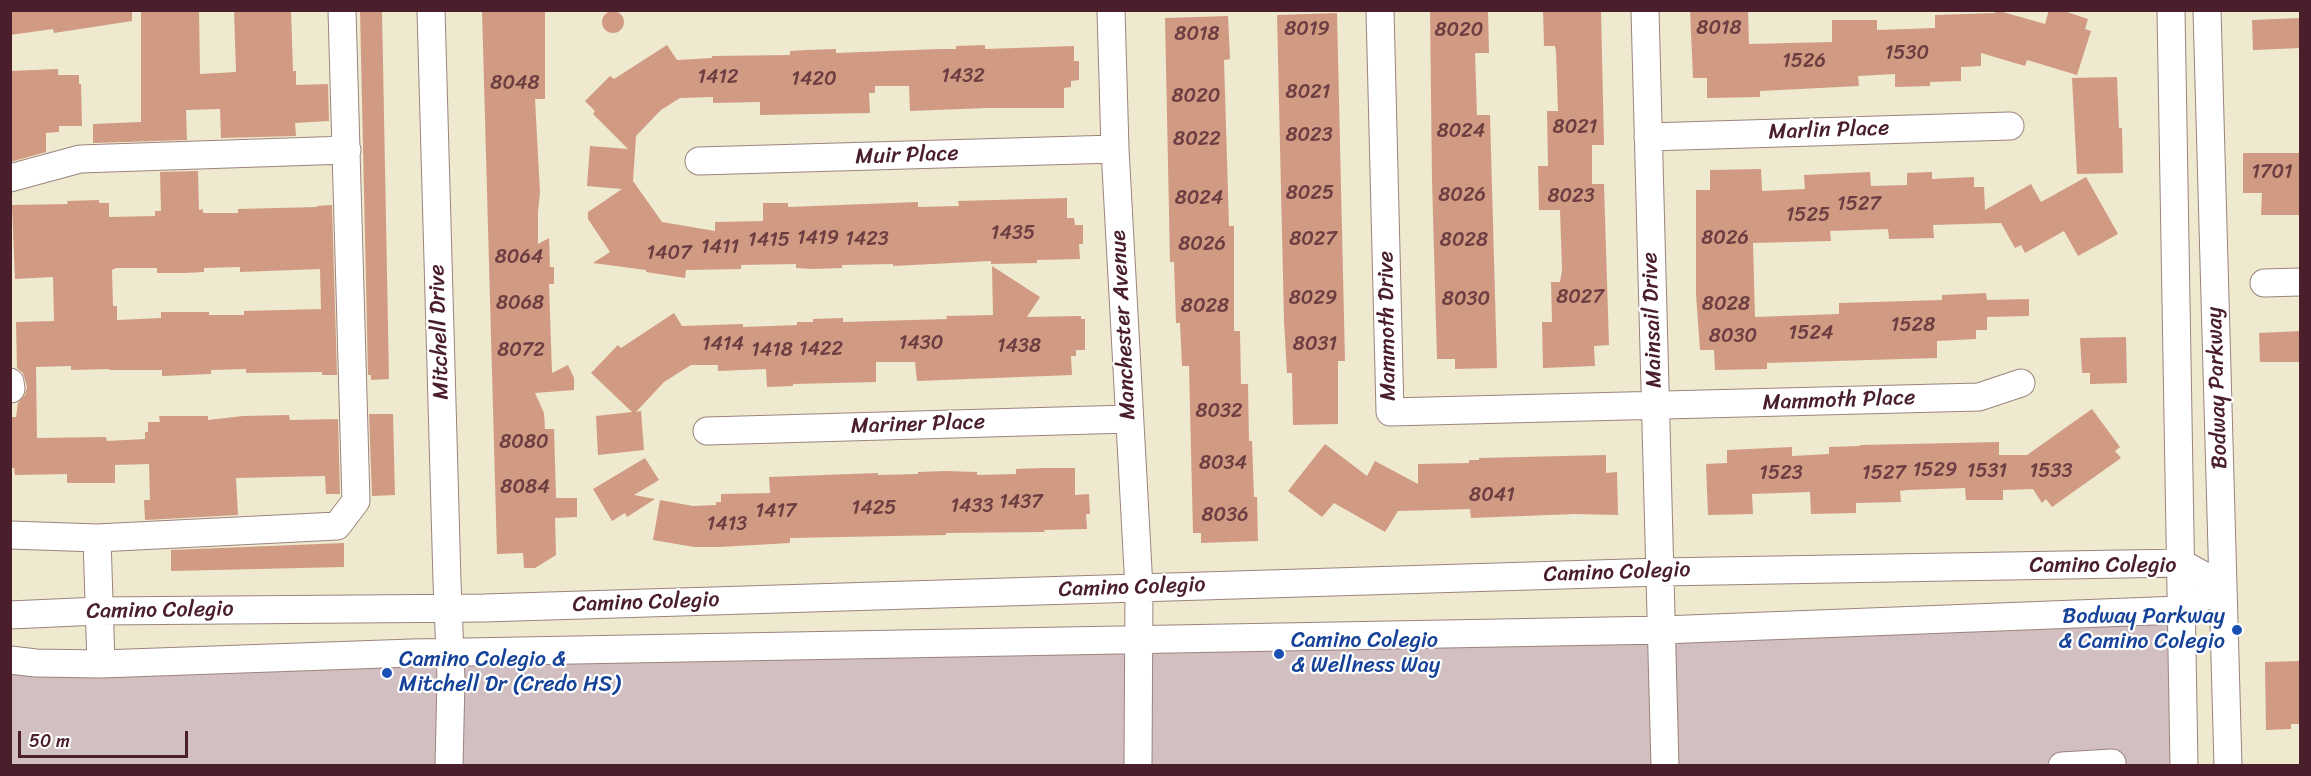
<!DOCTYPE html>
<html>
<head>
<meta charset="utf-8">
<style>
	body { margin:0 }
	#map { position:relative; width:2311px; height:776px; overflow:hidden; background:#eee9cf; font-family:Sriracha,sans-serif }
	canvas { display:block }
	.frame { position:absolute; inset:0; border:12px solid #4a1f2b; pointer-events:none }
	.scale { position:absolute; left:18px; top:731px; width:170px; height:27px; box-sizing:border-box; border:3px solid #4a1f2b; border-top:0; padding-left:8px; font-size:18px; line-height:21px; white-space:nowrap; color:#4a1f2b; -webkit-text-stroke:4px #fff; paint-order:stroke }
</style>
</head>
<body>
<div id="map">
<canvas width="2311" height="776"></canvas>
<div class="frame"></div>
<div class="scale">50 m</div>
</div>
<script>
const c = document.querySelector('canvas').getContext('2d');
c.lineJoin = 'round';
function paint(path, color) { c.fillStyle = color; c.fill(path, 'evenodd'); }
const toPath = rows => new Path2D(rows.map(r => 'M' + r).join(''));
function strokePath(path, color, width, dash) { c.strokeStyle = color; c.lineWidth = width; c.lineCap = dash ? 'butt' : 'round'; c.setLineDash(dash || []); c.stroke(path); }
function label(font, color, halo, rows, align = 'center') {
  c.font = font + ' Sriracha,sans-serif'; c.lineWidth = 4.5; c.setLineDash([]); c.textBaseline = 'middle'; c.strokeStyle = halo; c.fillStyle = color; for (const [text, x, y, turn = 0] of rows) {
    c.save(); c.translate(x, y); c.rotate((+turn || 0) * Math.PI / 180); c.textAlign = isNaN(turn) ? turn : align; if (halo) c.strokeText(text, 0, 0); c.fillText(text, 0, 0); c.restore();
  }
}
paint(toPath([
	[2180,610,2184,765,11,766,11,660]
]), '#d2bfc1');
paint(toPath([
	[10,10,132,10,132,21,54,33,53,29,10,35],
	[141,10,199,10,200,74,236,72,234,10,291,10,293,71,296,71,296,85,328,84,329,121,295,123,296,136,221,138,220,109,186,110,187,140,93,143,93,124,141,122],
	[360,10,382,10,389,379,371,380,371,375,368,375],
	[482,10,545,10,545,99,535,99,540,192,538,212,538,244,549,238,550,267,554,267,554,284,549,284,552,373,568,365,574,378,574,390,535,393,544,413,545,429,554,429,556,498,577,498,577,517,555,518,556,555,535,568,524,568,523,553,497,554],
	[1430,10,1488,10,1489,53,1475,53,1477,115,1490,115,1497,368,1455,369,1455,359,1437,359,1432,180],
	[1543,10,1601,10,1604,145,1592,145,1592,184,1604,184,1609,345,1594,346,1595,366,1543,368,1542,322,1552,322,1551,282,1560,282,1562,270,1560,210,1539,210,1538,166,1548,166,1547,111,1558,111,1556,52,1555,46,1544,46],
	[1748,10,1749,44,1832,42,1832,20,1877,20,1877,30,1935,28,1935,15,1995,13,1996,10,2045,24,2049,10,2061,10,2088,19,2085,29,2091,31,2077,75,2027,60,2025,66,1981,53,1981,66,1961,67,1961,81,1930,82,1930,86,1895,87,1895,74,1858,76,1859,86,1760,91,1760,97,1707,98,1707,78,1693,78,1690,11],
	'602 22a11 11 0 1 1 22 0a11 11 0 1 1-22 0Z',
	[1337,13,1345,361,1338,361,1338,424,1293,425,1292,373,1287,373,1284,321,1277,15],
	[1228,16,1230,59,1224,60,1229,226,1234,226,1234,331,1240,331,1241,384,1248,384,1249,441,1252,441,1254,497,1257,497,1258,541,1201,543,1201,533,1193,533,1189,366,1182,366,1180,323,1176,323,1174,262,1170,262,1165,18],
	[2301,18,2301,48,2253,50,2252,20],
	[667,45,677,60,712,58,712,56,790,55,790,51,807,50,836,49,836,53,940,49,956,49,956,46,985,45,985,49,1074,46,1074,61,1079,61,1079,80,1071,81,1071,87,1064,88,1064,108,987,108,910,111,909,86,875,86,875,93,869,93,870,113,760,115,760,102,713,103,713,97,680,98,661,110,636,136,633,181,662,222,715,231,715,222,763,221,763,203,788,203,788,207,918,202,918,207,959,206,958,201,1067,198,1067,218,1074,218,1075,225,1083,225,1083,244,1079,244,1080,259,1037,260,1037,263,991,264,991,261,893,266,893,264,842,265,842,268,812,269,796,268,796,264,741,265,741,269,686,270,685,278,646,272,646,270,593,263,610,252,588,219,588,212,622,189,587,186,590,146,628,149,593,114,595,111,585,101,610,76,614,79],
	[58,69,58,75,79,75,79,84,81,84,82,126,59,126,59,132,46,133,46,152,10,162,10,71],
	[2117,77,2119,128,2122,128,2123,173,2077,174,2072,78],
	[2243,153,2301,153,2301,215,2261,215,2262,193,2243,193],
	[1761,169,1762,191,1805,189,1804,175,1870,172,1871,186,1907,185,1907,173,1932,172,1932,179,1974,177,1974,187,1984,187,1985,210,2031,184,2041,202,2086,177,2118,234,2078,256,2064,231,2025,253,2021,245,2015,248,2001,223,1933,225,1934,238,1889,239,1888,229,1830,231,1831,241,1753,243,1755,317,1839,314,1839,303,1942,300,1942,295,1986,293,1987,300,2029,299,2029,316,1987,317,1987,330,1976,330,1976,339,1937,341,1937,358,1767,363,1767,369,1715,370,1714,350,1700,350,1696,294,1696,190,1710,190,1710,170],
	[198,171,199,210,203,209,203,213,238,213,238,209,317,207,317,206,332,205,337,375,322,375,322,372,246,373,246,369,211,370,211,374,162,376,162,370,109,370,109,369,71,370,71,366,36,367,37,438,106,437,107,441,145,439,145,432,148,432,148,422,160,422,159,416,208,416,208,420,243,416,289,415,290,420,338,419,340,494,326,494,325,476,236,478,238,515,145,520,144,500,150,500,149,464,115,465,115,483,67,483,67,474,15,475,14,468,10,468,10,417,16,417,18,403,25,395,27,387,23,373,17,368,16,322,54,321,53,277,15,279,12,205,68,204,67,201,99,200,99,203,109,203,109,217,155,216,155,211,161,211,160,172],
	[240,267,240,272,320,269,321,309,244,311,244,315,209,315,209,312,161,312,161,318,117,320,117,306,113,306,112,270,116,268,157,268,157,273,185,273,204,272,204,268],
	[992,266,1040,297,1027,317,1081,316,1081,319,1085,319,1085,350,1076,350,1076,356,1071,356,1072,375,917,381,915,362,876,362,876,382,793,384,793,386,767,387,766,369,718,371,718,365,691,365,664,382,636,412,641,411,644,450,598,455,596,416,632,412,591,373,618,345,621,348,674,313,682,326,743,324,743,327,797,325,797,322,813,322,813,319,843,318,843,322,947,319,946,316,993,315],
	[2301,331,2301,362,2260,362,2259,333],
	[2126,337,2127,383,2090,384,2090,373,2082,373,2080,338],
	[2092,409,2120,447,2115,451,2121,458,2052,507,2046,499,2042,503,2033,489,2003,490,2003,500,1966,500,1965,488,1907,490,1900,491,1901,502,1856,503,1856,513,1811,514,1810,492,1752,494,1753,514,1708,515,1706,464,1727,463,1727,450,1792,447,1792,456,1829,454,1829,447,1860,446,1860,445,1999,442,1999,455,2027,455],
	[369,414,393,414,395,495,372,496],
	[1325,444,1367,476,1375,461,1418,484,1418,464,1469,463,1469,460,1479,460,1479,458,1606,455,1606,473,1617,472,1618,515,1575,514,1471,518,1470,509,1398,511,1385,532,1334,503,1322,517,1288,491],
	[645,458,659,480,634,495,655,499,627,517,625,513,612,521,593,489],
	[1043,468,1075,468,1075,495,1089,494,1090,514,1086,514,1087,529,1044,530,1045,532,946,533,946,535,790,538,790,543,719,547,694,547,653,540,660,500,693,506,716,505,716,502,721,502,721,494,770,493,769,477,878,473,878,475,918,474,918,472,945,471,977,472,977,475,1016,474,1016,469],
	[344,543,344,567,171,571,171,550],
	[2301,661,2301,724,2291,724,2291,729,2266,730,2265,662]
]), '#d19b83');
const minor = toPath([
	[431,10,447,581,451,680,449,766],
	[1111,10,1115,149,1139,588,1138,766],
	[1380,10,1390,412,1979,397,2021,383],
	[1645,10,1665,766],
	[2171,10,2184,766],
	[2207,10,2228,766],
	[1648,137,2010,126],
	[699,161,1115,149],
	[10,178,80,159,347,150],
	[2264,283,2300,282],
	[10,382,11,389],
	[707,431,1129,419],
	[10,535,97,538,337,526,356,501,342,10],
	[97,538,101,664],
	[10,615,99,611,484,608,1660,572,2181,563,2223,586],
	[10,660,36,663,101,664,412,653,1662,630,2180,610,2223,586],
	[2062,766,2112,763]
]);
strokePath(minor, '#9c847d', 29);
strokePath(minor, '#fff', 27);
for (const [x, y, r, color] of [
	[2237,630,6,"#1a4fb4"],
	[1279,654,6,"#1a4fb4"],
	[387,673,6,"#1a4fb4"]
]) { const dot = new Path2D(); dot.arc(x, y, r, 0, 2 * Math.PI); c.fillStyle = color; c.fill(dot); strokePath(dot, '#fff', 2); }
label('20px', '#6c3e41', null, [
	["8018",1719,29],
	["8019",1307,30],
	["8020",1459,31],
	["8018",1197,35],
	["1530",1907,54],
	["1526",1804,62],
	["1432",963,77],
	["1412",718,78],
	["1420",814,80],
	["8048",515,84],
	["8021",1308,93],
	["8020",1196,97],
	["8021",1575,128],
	["8024",1461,132],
	["8023",1309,136],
	["8022",1197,140],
	["1701",2272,173],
	["8025",1310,194],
	["8026",1462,196],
	["8023",1571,197],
	["8024",1199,199],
	["1527",1859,205],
	["1525",1808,216],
	["1435",1013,234],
	["1419",818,239],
	["8026",1725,239],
	["1423",867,240],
	["8027",1313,240],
	["1415",769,241],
	["8028",1464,241],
	["8026",1202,245],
	["1411",720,248],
	["1407",669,254],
	["8064",519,258],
	["8027",1580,298],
	["8029",1313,299],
	["8030",1466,300],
	["8068",520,304],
	["8028",1726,305],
	["8028",1205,307],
	["1528",1913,326],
	["1524",1811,334],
	["8030",1733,337],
	["1430",921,344],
	["1414",723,345],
	["8031",1315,345],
	["1438",1019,347],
	["1422",821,350],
	["8072",521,351],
	["1418",772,351],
	["8032",1219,412],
	["8080",524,443],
	["8034",1223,464],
	["1529",1935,471],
	["1531",1987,472],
	["1533",2051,472],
	["1523",1781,474],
	["1527",1884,474],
	["8084",525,488],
	["8041",1492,496],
	["1437",1021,503],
	["1433",972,507],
	["1425",874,509],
	["1417",776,512],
	["8036",1225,516],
	["1413",727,525]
]);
label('22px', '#4a1f2b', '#fff', [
	["Marlin Place",1829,131,-2],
	["Muir Place",907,156,-2],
	["Mainsail Drive",1653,320,-92],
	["Manchester Avenue",1124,325,-93],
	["Mammoth Drive",1388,326,-91],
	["Mitchell Drive",440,332,-92],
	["Bodway Parkway",2218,388,-92],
	["Mammoth Place",1839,401,-2],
	["Mariner Place",918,425,-2],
	["Camino Colegio",2103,566],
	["Camino Colegio",1617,573,-2],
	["Camino Colegio",1132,588,-2],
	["Camino Colegio",646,603,-2],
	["Camino Colegio",160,611,-1]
]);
label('22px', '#164399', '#fff', [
	["Bodway Parkway",2225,617,"right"],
	["& Camino Colegio",2225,642,"right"],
	["Camino Colegio",1291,641],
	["& Wellness Way",1291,666],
	["Camino Colegio &",399,660],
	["Mitchell Dr (Credo HS)",399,685]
], 'left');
</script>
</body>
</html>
